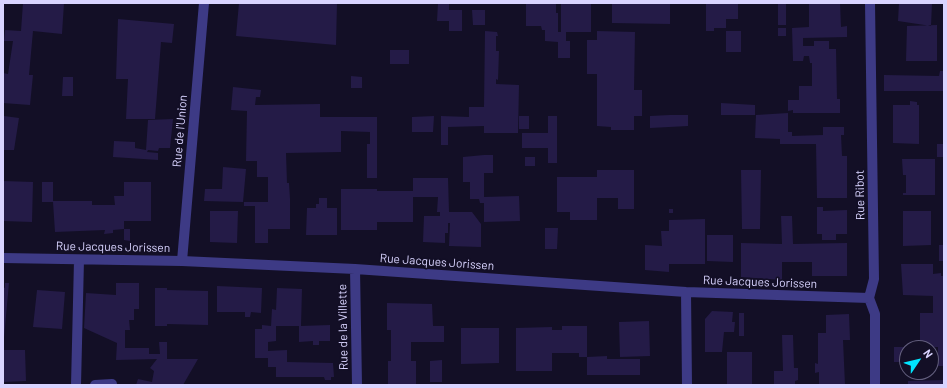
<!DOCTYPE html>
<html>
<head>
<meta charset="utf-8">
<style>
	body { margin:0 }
	#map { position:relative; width:947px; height:388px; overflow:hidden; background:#130f26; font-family:Barlow,sans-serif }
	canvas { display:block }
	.frame { position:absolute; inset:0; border:4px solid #d9d4ff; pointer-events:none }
	.north { position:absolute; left:899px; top:340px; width:40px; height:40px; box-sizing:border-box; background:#130f26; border:1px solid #625e7d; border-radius:50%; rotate:55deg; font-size:11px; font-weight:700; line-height:16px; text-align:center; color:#d9d4ff }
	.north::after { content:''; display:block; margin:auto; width:14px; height:18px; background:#00e5ff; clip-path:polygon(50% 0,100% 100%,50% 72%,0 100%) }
</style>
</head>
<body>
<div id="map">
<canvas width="947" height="388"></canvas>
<div class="frame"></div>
<div class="north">N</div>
</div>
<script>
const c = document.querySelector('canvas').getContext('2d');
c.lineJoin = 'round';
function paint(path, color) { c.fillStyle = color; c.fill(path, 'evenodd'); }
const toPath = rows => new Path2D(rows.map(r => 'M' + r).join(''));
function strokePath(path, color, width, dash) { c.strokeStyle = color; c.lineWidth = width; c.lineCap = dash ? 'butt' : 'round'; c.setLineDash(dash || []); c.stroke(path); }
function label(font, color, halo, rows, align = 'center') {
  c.font = font + ' Barlow,sans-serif'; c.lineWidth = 3.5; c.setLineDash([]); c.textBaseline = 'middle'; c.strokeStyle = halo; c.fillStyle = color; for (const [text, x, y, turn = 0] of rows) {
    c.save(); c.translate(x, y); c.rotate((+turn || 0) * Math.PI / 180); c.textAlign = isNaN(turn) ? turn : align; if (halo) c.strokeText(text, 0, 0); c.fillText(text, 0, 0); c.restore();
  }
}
paint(toPath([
	[23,3,64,3,62,34,33,31,29,75,33,75,30,105,3,103,3,73,8,74,13,41,4,41,5,30,21,31],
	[239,3,337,3,336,45,236,36],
	[438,3,449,3,449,10,462,10,462,31,449,31,449,21,437,21],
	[526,3,556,3,556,13,558,13,558,32,561,32,561,3,591,3,591,32,566,32,566,41,570,41,570,58,558,58,558,42,545,41,545,30,542,30,541,26,526,26],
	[612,3,670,3,670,24,612,23],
	[706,3,738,3,738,19,726,19,726,28,714,28,714,31,706,31],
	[778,3,786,3,786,25,778,25],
	[809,3,840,3,841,27,847,26,847,37,803,38,803,46,814,46,814,41,829,41,829,49,836,49,837,99,840,99,840,113,793,113,793,110,788,111,788,100,799,100,799,86,812,86,812,63,810,63,809,56,804,56,803,61,793,61,792,28,809,27],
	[899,3,932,3,931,26,898,21],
	[472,10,485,10,485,25,473,25],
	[118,19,174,24,172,43,161,42,155,119,126,119,128,79,116,79],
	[937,25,937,61,906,61,907,26],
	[778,28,786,28,786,36,778,36],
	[485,31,497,32,498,36,496,36,496,51,499,51,498,80,496,79,496,84,519,85,518,133,484,133,484,126,448,127,448,145,441,145,441,116,469,117,469,107,484,107],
	[597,31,635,32,634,90,642,90,642,116,634,116,634,130,611,130,611,127,597,126,597,74,587,74,587,40,597,40],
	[726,31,741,31,741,52,726,52],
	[390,50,409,50,409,64,390,64],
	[940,71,944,71,944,91,884,91,884,75,939,76],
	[351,76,362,77,362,88,351,88],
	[63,77,73,77,73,96,62,96],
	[233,87,261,90,260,97,256,97,255,105,320,104,320,117,377,117,377,178,367,178,367,144,370,144,370,132,341,131,341,152,286,153,287,183,289,183,290,199,290,229,268,229,268,243,255,243,255,206,244,206,244,202,268,202,268,177,257,177,257,161,246,161,247,111,231,110],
	[910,101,917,102,917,105,919,105,919,144,893,143,893,105,910,105],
	[721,103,755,105,755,115,721,115],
	[788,113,788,132,792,132,792,136,823,135,823,127,844,127,844,135,841,135,842,156,847,156,847,198,817,198,816,144,780,144,780,139,755,138,756,115],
	[670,115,688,115,688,126,650,128,650,116],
	[4,116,19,118,14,150,3,150],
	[434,116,433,132,412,132,412,117],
	[519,116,529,116,529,129,519,129],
	[548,116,557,116,557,163,548,163,548,148,522,148,522,133,548,133],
	[173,119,170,148,159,148,158,151,148,150,147,152,158,153,158,160,113,157,114,141,135,142,135,148,146,150,148,120],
	[937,144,944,144,944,157,937,157],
	[484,155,493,155,493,173,484,173,484,197,519,196,520,221,484,222,484,203,480,203,479,199,470,199,470,182,463,182,463,157],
	[525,157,535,157,535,166,525,166],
	[902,159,935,159,935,195,903,195,903,193,906,193,906,175,903,175],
	[223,167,246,169,243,202,204,201,205,189,222,189],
	[597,170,634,170,634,209,618,209,618,198,597,198,597,220,570,220,570,212,557,212,557,177,597,177],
	[741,170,761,170,760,229,742,229],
	[413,178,448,178,449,212,472,212,481,224,481,247,449,246,450,223,448,223,448,233,445,233,445,243,423,242,424,216,440,216,440,212,437,212,438,197,413,197,413,222,377,222,377,230,341,230,341,189,377,189,377,191,413,191],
	[3,181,33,182,32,222,3,221],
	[42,182,53,182,53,201,92,201,92,205,115,205,114,196,124,196,124,182,151,182,151,221,124,221,124,229,130,229,130,241,124,240,124,229,113,230,113,233,104,234,105,230,55,232,53,202,42,202],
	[319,198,327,198,327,208,337,208,337,235,306,235,307,208,316,208,316,204,319,204],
	[817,207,823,207,823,211,847,210,847,234,836,234,836,240,822,240,822,234,817,234],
	[669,209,673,209,673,213,669,213],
	[210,211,238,211,237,243,210,242],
	[903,211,931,211,931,245,903,246],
	[781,216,792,216,793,244,847,243,847,276,812,276,812,262,782,262,782,280,741,277,741,243,782,244],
	[705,219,705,264,669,264,669,272,645,270,645,245,662,246,661,231,669,231,669,220],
	[545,228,558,228,557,249,545,249],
	[707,235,733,235,733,262,707,261],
	[939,245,944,245,944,261,939,261],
	[901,264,933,264,933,274,941,273,941,276,944,276,944,366,938,366,938,347,920,348,920,313,933,313,933,296,903,295],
	[5,283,9,283,4,338,3,287,5,288],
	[116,283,139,283,139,309,134,309,134,320,129,320,130,330,125,330,125,348,149,348,149,354,160,354,159,342,167,342,167,359,198,359,183,385,136,385,138,379,152,382,154,371,150,368,157,359,116,360,117,343,84,328,86,293,116,295],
	[217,286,262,288,261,313,251,312,250,317,245,317,245,312,217,312],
	[155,288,167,288,167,290,208,291,208,325,167,324,167,326,155,326],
	[277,288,302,289,301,326,330,325,330,341,319,341,319,345,313,345,313,341,299,342,299,326,276,326,276,341,268,342,268,351,287,350,287,362,333,363,334,377,331,377,331,380,325,380,324,377,276,377,276,367,268,367,268,358,255,358,255,329,262,329,262,325,271,326,272,309,276,310],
	[37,290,65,292,62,329,33,327],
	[387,303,432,304,433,326,444,326,444,342,411,342,411,361,416,361,416,385,388,385,388,361,391,361,391,330,387,330],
	[712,311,733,312,732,322,735,322,734,332,724,332,722,352,705,352,705,319],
	[739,313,744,313,744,336,739,336],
	[849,314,850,340,843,340,845,385,819,385,819,372,815,373,815,363,818,364,818,333,826,333,826,315],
	[649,321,650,356,620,357,619,322],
	[562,326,587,326,587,357,579,357,579,353,552,353,552,371,516,371,516,328,552,327,552,330,562,330],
	[461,328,499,328,499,363,461,364],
	[782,335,793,335,794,368,798,368,798,380,795,381,795,385,774,385,774,371,783,371],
	[894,347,907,347,907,362,894,362],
	[3,350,25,350,26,381,3,382],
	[727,352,752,352,752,385,727,385],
	[607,356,607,359,640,359,640,375,587,375,587,357],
	[442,360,442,382,430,382,430,361],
	[944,380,944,385,908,385,908,381]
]), '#241b47');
strokePath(toPath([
	[870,3,874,279,869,298,875,314,875,385],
	[3,258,182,261,355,269,686,292,869,298],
	[182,261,204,3],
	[355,269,357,385],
	[686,292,687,385],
	[76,385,79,260],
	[95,385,112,384]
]), '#3d3a85', 10);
label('12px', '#d9d4ff', '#130f26', [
	["Rue de l'Union",180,131,-85],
	["Rue Ribot",860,195,-91],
	["Rue Jacques Jorissen",113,247,1],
	["Rue Jacques Jorissen",437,262,4],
	["Rue Jacques Jorissen",760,282,2],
	["Rue de la Villette",343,327,-91]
]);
</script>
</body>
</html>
